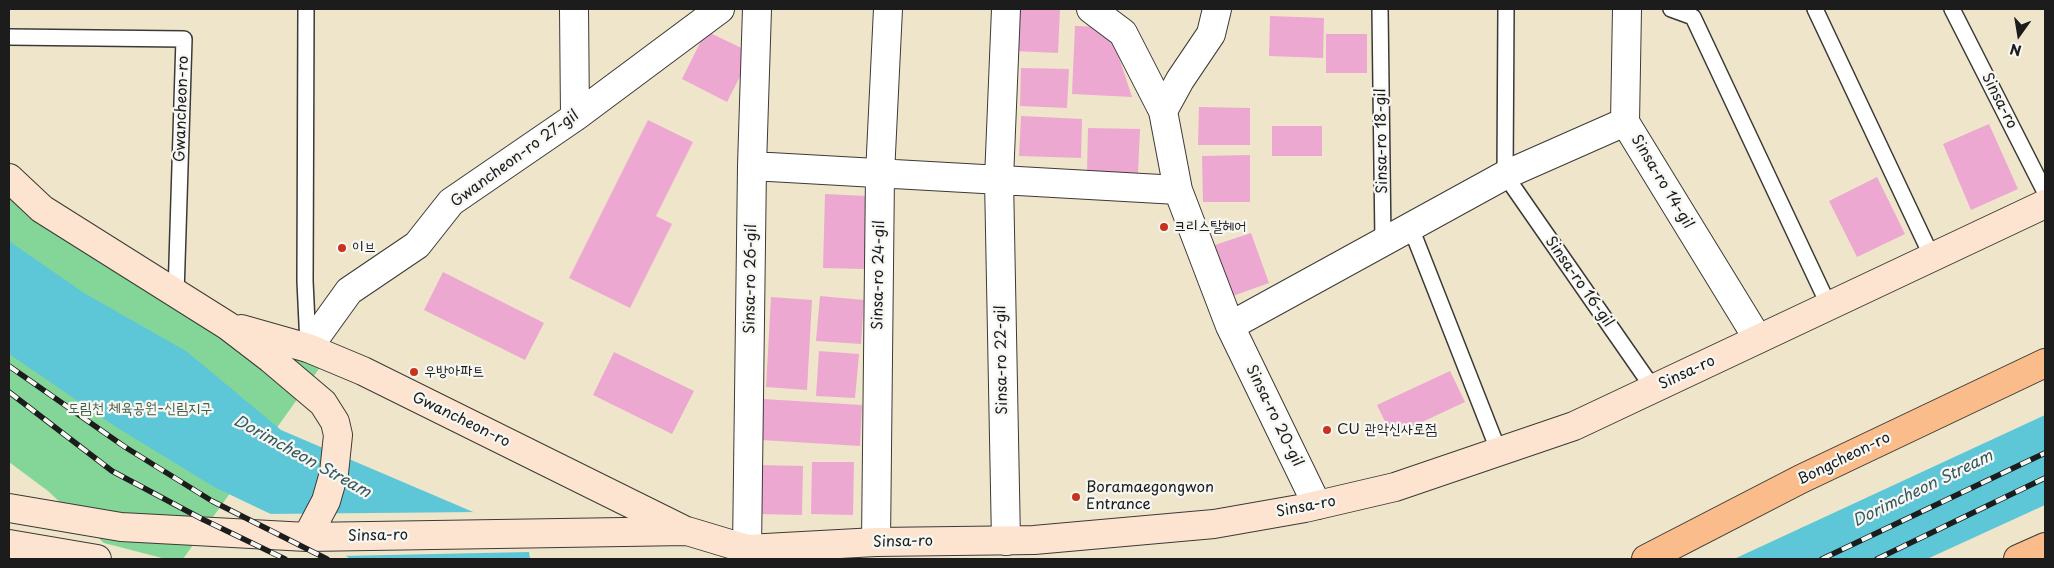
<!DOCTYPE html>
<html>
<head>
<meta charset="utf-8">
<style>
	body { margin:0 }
	#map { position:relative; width:2054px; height:568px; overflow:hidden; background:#efe5ca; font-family:"Playpen Sans",sans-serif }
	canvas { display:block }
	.frame { position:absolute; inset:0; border:10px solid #1c1c1c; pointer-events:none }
	.north { position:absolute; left:1994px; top:10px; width:50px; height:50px; -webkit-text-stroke:4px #f6f6f2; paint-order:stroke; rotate:193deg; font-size:14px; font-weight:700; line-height:20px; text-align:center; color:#1c1c1c }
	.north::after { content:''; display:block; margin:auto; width:18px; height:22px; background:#1c1c1c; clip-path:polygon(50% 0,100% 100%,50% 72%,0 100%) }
</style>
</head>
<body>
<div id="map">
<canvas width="2054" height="568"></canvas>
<div class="frame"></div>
<div class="north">N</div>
</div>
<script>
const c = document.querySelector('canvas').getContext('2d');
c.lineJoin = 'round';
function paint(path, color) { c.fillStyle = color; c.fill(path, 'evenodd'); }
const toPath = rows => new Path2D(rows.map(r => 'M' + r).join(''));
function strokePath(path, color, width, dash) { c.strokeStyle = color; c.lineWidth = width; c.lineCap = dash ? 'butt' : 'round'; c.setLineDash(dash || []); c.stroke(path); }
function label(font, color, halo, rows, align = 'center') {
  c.font = font + ' "Playpen Sans","Poor Story",sans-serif'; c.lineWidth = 4.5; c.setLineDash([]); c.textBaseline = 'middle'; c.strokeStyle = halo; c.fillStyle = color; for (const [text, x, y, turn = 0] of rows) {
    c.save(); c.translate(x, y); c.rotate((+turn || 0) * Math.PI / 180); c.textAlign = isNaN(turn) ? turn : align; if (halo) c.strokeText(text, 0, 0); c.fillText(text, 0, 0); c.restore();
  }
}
paint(toPath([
	[9,192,321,366,183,559,166,559,104,543,48,491,9,462]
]), '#83d698');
paint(toPath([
	[9,241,84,293,186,351,281,430,513,529,566,559,351,559,277,517,214,487,113,425,9,354],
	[2045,415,2045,505,1927,559,1734,559]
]), '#5dc7d7');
paint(toPath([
	[479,512,515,527,569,559,530,559,529,552,341,556,264,514]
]), '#efe5ca');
paint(toPath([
	[1016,9,1060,9,1058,53,1014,51],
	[1270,16,1324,18,1323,58,1269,56],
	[1075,26,1109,27,1132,97,1072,94],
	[706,31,752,53,727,102,682,79],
	[1326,34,1367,34,1367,73,1326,73],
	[1021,68,1069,69,1067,108,1020,106],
	[1199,107,1250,108,1250,145,1198,145],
	[1021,116,1082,119,1081,158,1019,156],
	[648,120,693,142,656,216,672,224,630,308,569,278],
	[1989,124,2018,189,1971,210,1943,144],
	[1272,126,1322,126,1322,156,1272,156],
	[1088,128,1140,129,1138,173,1087,172],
	[1250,155,1250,202,1203,202,1202,156],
	[1877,177,1905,234,1857,257,1829,201],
	[825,194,867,196,865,269,823,268],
	[1251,233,1269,283,1230,297,1212,246],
	[443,272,544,323,525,360,424,310],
	[820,296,864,300,861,344,816,341],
	[771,297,812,300,807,390,766,387],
	[819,351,859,354,855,398,816,396],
	[614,352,694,391,672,434,593,395],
	[1450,371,1465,402,1392,436,1377,405],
	[763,399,862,405,860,446,761,440],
	[812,462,854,462,853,515,811,514],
	[759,465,803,466,802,515,758,514]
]), '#eda8d2');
const service = toPath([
	[306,9,305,281,308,345],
	[1380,9,1383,243],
	[1506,9,1505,175,1653,388],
	[1671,9,1693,17,1829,306],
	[1815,9,1932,257],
	[1952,9,2045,192],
	[9,37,184,39,176,294],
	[1411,228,1499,452]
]);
const minor = toPath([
	[574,9,575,117],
	[1091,9,1123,33,1163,111,1178,190,1230,326,1317,505],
	[1627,9,1625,122,1758,339],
	[1163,111,1180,80,1211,34,1217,9],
	[752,166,1178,190],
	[1230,326,1505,175,1625,122],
	[308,348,349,291,417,245,451,202,575,117,720,9],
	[1006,541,999,179,1006,9],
	[876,542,880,174,888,9],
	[747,549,752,166,757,9]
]);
const secondary = toPath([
	[9,178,42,209,228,326,271,359,323,403,335,422,338,435,334,473,326,501,307,537],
	[241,329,308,348,363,371,686,531],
	[9,508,121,527,307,537,687,531,747,549,876,542,1034,540,1214,524,1305,508,1395,487,1574,426,2045,204],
	[9,544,97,559]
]);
const primary = toPath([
	[1646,559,1801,479,2045,363],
	[2018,559,2045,547]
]);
strokePath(service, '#3c3a36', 18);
strokePath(minor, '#3c3a36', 30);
strokePath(secondary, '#3c3a36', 30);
strokePath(primary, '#3c3a36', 30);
strokePath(service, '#fff', 15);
strokePath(minor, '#fff', 28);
strokePath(secondary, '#fde4d0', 28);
strokePath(primary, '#f9bc8a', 28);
const rail = toPath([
	[9,366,125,447,212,501,327,559],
	[9,392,112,471,202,519,285,559],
	[1822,559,2045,453],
	[1877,559,2045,478]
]);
strokePath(rail, '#1c1c1c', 5.5);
strokePath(rail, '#f6f6f2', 4, [11]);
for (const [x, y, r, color] of [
	[1164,227,5,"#c8321e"],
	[342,248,5,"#c8321e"],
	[414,372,5,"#c8321e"],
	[1327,430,5,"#c8321e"],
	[1076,497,5,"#c8321e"]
]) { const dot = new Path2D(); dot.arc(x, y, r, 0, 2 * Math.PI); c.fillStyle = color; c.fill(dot); strokePath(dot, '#f6f6f2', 2); }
label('15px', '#1c1c1c', '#f6f6f2', [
	["Sinsa-ro",1999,101,63],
	["Gwancheon-ro",182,109,-88],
	["Sinsa-ro 18-gil",1382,141,-91],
	["Gwancheon-ro 27-gil",515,159,-36],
	["Sinsa-ro 14-gil",1662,182,59],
	["Sinsa-ro 24-gil",879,275,-89],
	["Sinsa-ro 26-gil",751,279,-89],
	["Sinsa-ro 16-gil",1579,282,55],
	["Sinsa-ro 22-gil",1002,360,-91],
	["Sinsa-ro",1687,373,-25],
	["Sinsa-ro 20-gil",1274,416,64],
	["Gwancheon-ro",461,420,26],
	["Bongcheon-ro",1844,459,-26],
	["Sinsa-ro",1306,507,-11],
	["Sinsa-ro",378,536,-1],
	["Sinsa-ro",903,542,-1]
]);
label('15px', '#1c1c1c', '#f6f6f2', [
	["크리스탈헤어",1174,227],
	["이브",352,248],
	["우방아파트",424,372],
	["CU 관악신사로점",1337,430],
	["Boramaegongwon",1086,488],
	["Entrance",1086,505]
], 'left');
label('15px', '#405d47', '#f6f6f2', [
	["도림천 체육공원-신림지구",140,409]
]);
label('italic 16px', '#33585d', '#f6f6f2', [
	["Dorimcheon Stream",302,457,29],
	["Dorimcheon Stream",1923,489,-26]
]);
</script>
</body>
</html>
